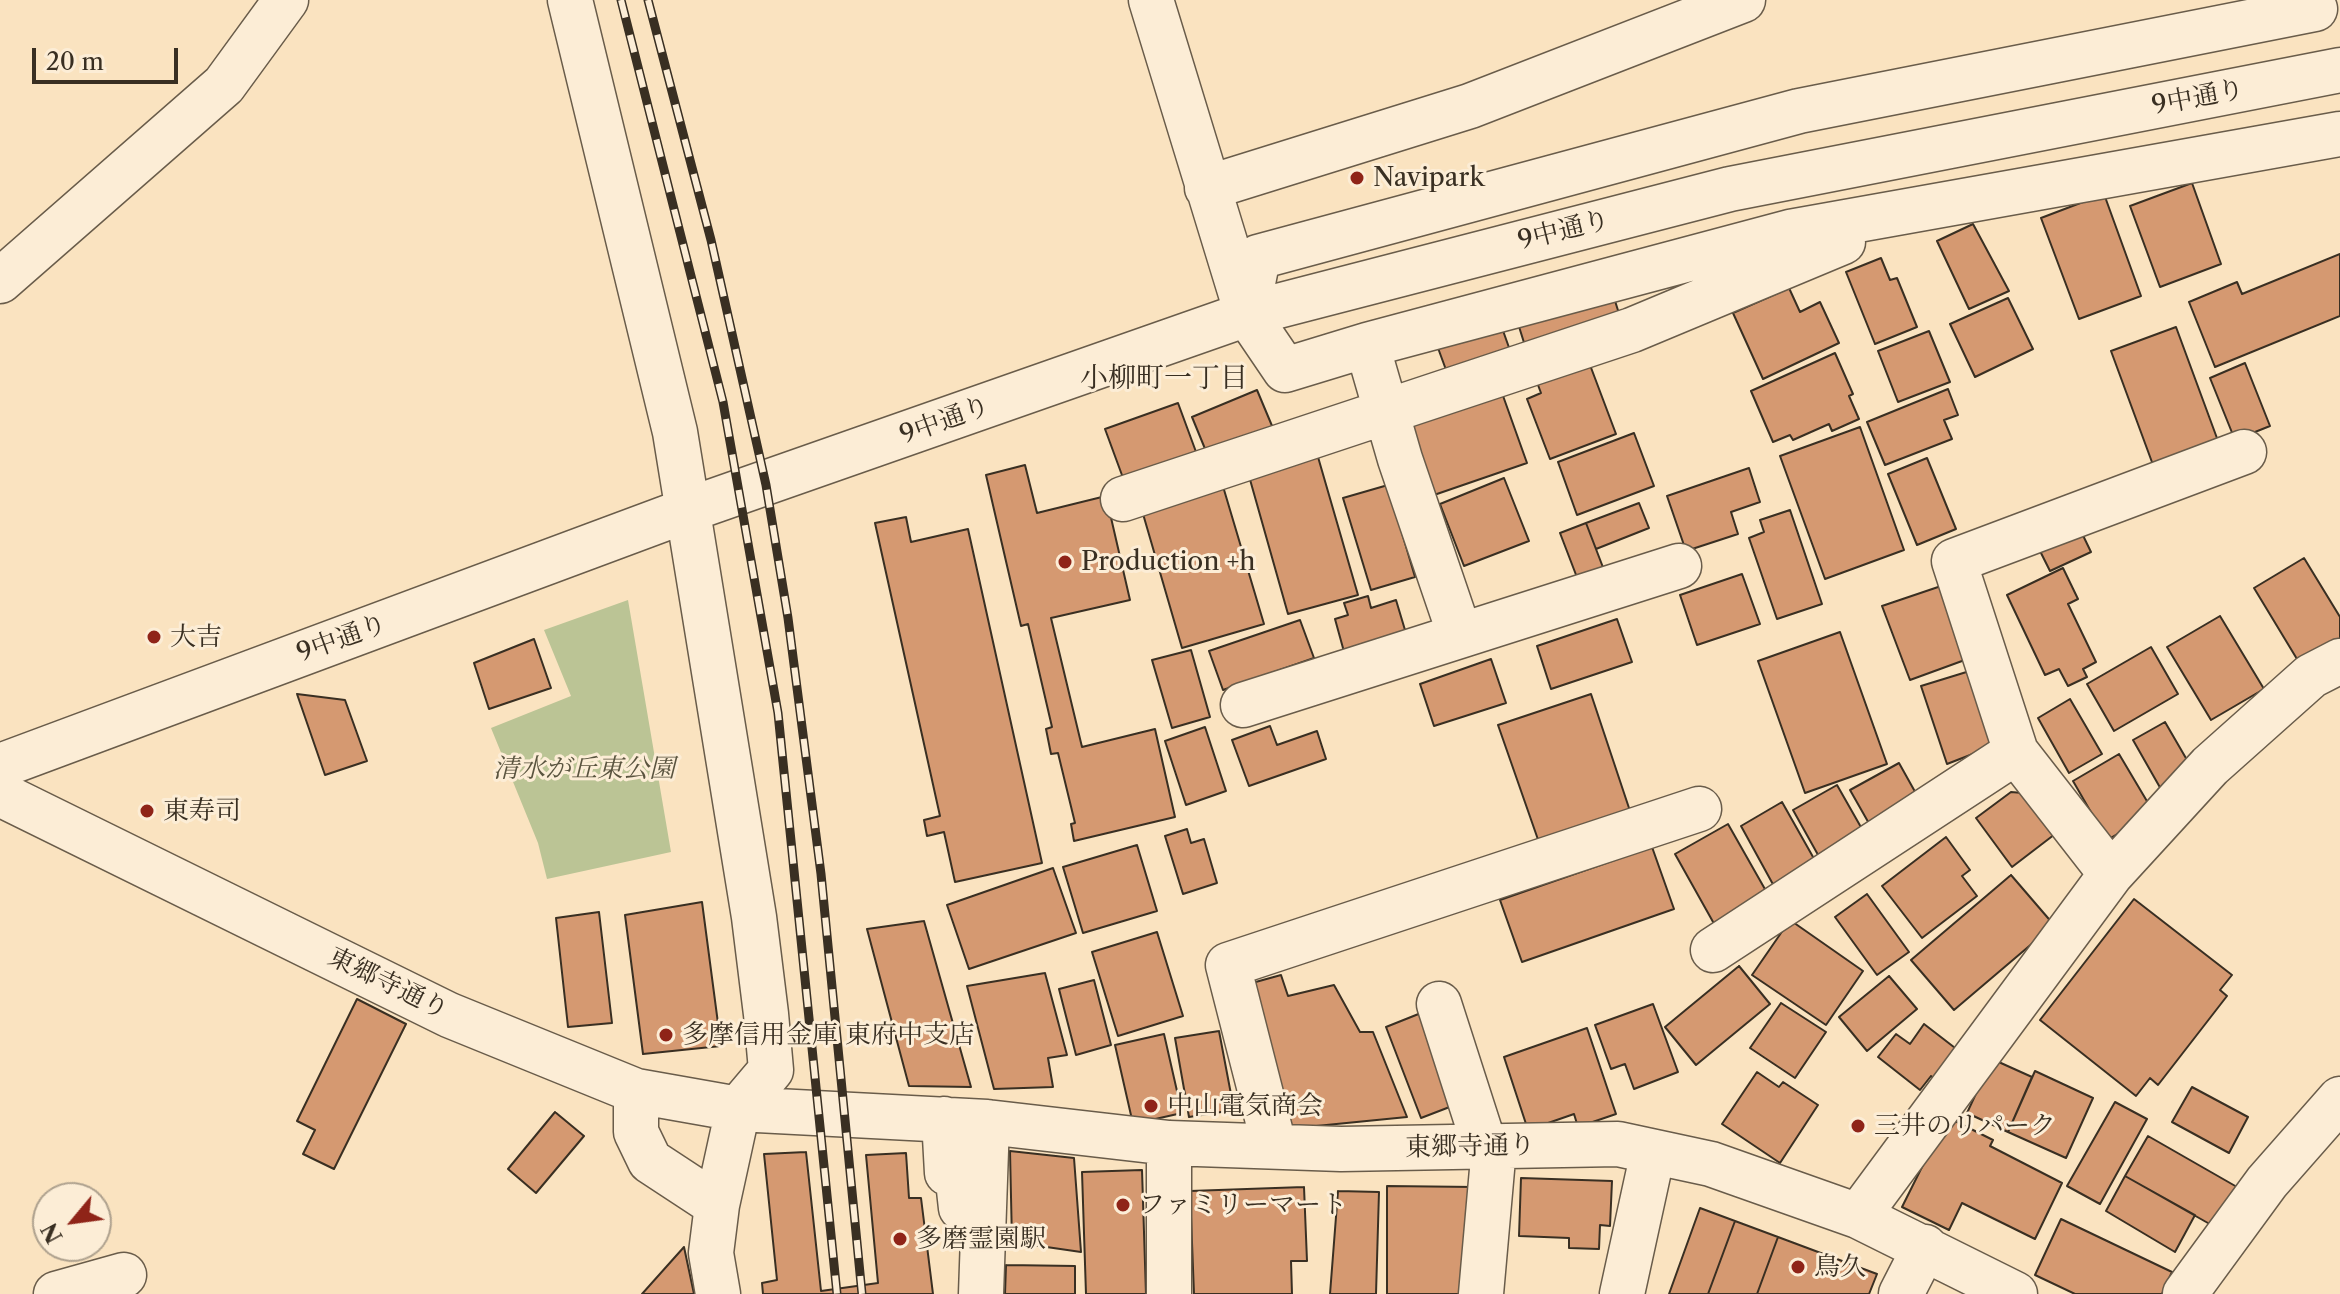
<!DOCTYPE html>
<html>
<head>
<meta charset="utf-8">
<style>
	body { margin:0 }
	#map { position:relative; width:2340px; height:1294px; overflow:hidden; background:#fae3c0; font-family:"Libre Caslon Text",serif }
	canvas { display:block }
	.north { position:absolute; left:32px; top:1182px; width:80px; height:80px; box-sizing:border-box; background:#fcedd6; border:2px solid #aea18e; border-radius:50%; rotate:241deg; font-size:22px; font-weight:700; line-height:32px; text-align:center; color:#392f22 }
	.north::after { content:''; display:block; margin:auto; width:28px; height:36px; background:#8f2418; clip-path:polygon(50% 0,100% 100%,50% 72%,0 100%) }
	.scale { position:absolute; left:32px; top:48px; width:146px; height:36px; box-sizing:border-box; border:4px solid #392f22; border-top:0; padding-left:10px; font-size:24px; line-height:28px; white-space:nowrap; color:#392f22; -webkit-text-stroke:6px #fcedd6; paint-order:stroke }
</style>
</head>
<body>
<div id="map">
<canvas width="2340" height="1294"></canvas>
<div class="north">N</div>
<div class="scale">20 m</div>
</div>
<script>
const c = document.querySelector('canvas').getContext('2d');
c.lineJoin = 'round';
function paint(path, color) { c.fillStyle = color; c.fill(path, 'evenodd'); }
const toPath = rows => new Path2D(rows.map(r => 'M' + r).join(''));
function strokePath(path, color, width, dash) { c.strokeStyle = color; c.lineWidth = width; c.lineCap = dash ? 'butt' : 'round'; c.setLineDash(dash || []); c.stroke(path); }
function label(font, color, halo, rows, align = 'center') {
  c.font = font + ' "Libre Caslon Text","Noto Serif JP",serif'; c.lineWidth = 6; c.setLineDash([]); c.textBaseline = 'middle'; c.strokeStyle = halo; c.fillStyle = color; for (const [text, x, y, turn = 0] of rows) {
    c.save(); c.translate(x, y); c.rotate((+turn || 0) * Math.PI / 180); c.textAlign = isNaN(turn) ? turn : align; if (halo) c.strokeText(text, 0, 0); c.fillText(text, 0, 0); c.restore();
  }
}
paint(toPath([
	[628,600,671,852,547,879,538,843,491,728,571,696,544,630]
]), '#bbc495');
const building = toPath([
	[2192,183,2221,264,2160,287,2130,206,2192,183],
	[2104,194,2141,296,2079,319,2041,218,2104,194],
	[1973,224,2009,291,1969,309,1937,241,1973,224],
	[2340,254,2340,316,2215,367,2189,302,2237,282,2242,294,2340,254],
	[1881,258,1890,280,1897,278,1917,327,1875,344,1846,272,1881,258],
	[1611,288,1621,320,1526,349,1516,317,1611,288],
	[1789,288,1800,312,1820,302,1839,343,1763,379,1733,313,1789,288],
	[2008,298,2033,349,1975,377,1950,324,2008,298],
	[1501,325,1512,356,1449,378,1438,348,1501,325],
	[2176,327,2221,449,2156,473,2111,351,2176,327],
	[1929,331,1950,382,1898,402,1878,351,1929,331],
	[1835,353,1853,394,1849,396,1859,419,1832,431,1829,424,1793,440,1790,435,1773,442,1751,391,1835,353],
	[1587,357,1616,434,1550,459,1527,399,1541,393,1535,377,1587,357],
	[2245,363,2270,426,2235,440,2210,378,2245,363],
	[1948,389,1958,415,1944,420,1952,439,1885,465,1867,422,1948,389],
	[1257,390,1275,433,1210,461,1192,417,1257,390],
	[1502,393,1527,463,1434,495,1410,425,1502,393],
	[1178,403,1199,460,1126,486,1105,429,1178,403],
	[1860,427,1904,550,1825,579,1780,456,1860,427],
	[1634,433,1654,486,1577,515,1558,462,1634,433],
	[1318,457,1358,595,1288,614,1249,476,1318,457],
	[1927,458,1956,529,1917,545,1888,474,1927,458],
	[1025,465,1037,513,1106,496,1130,600,1051,618,1082,747,1155,729,1175,817,1074,841,1071,824,1075,823,1058,753,1051,754,1046,729,1052,727,1028,624,1021,626,986,475,1025,465],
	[1749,468,1760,502,1731,512,1738,534,1686,551,1667,496,1749,468],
	[1504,478,1529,541,1464,566,1440,504,1504,478],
	[1222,483,1264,624,1182,648,1141,507,1222,483],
	[1388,485,1415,577,1371,590,1343,498,1388,485],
	[1639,503,1649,528,1596,549,1586,523,1639,503],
	[1790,510,1822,604,1777,619,1749,538,1764,532,1760,520,1790,510],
	[906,517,911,542,968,529,1042,863,955,882,944,832,927,836,924,820,940,816,875,523,906,517],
	[1586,523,1604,570,1578,580,1560,533,1586,523],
	[2077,523,2091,552,2050,571,2036,543,2077,523],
	[2304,558,2340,617,2340,640,2300,664,2254,588,2304,558],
	[2063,568,2078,599,2068,604,2096,662,2083,669,2087,677,2068,686,2059,669,2045,675,2007,595,2063,568],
	[1742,574,1760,624,1697,645,1680,595,1742,574],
	[1947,584,1973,657,1910,680,1882,606,1947,584],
	[1368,596,1371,608,1396,600,1408,640,1346,659,1335,619,1348,615,1344,603,1368,596],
	[2220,616,2264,689,2211,720,2167,647,2220,616],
	[1617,619,1632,662,1551,689,1537,646,1617,619],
	[1300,620,1314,658,1223,690,1209,651,1300,620],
	[1840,632,1887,764,1805,793,1758,661,1840,632],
	[534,639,551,688,489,709,474,663,534,639],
	[2151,647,2178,694,2114,731,2087,684,2151,647],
	[1191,650,1210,717,1172,728,1152,660,1191,650],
	[1491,659,1506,703,1434,726,1420,684,1491,659],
	[1973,670,2001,743,1947,764,1921,686,1973,670],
	[297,694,345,700,367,761,325,775,297,694],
	[1591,694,1633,820,1542,851,1498,725,1591,694],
	[2070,699,2102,754,2069,773,2038,718,2070,699],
	[2165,722,2194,772,2162,791,2133,740,2165,722],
	[1270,726,1277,745,1317,731,1326,759,1249,786,1232,740,1270,726],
	[1205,727,1226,791,1186,805,1165,741,1205,727],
	[2119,754,2154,813,2107,840,2073,781,2119,754],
	[1899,763,1923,806,1875,834,1850,790,1899,763],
	[1837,785,1866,836,1822,862,1793,810,1837,785],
	[2011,792,2034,794,2059,831,2012,867,1976,818,2011,792],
	[1782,802,1817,864,1775,888,1741,826,1782,802],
	[1728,824,1770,898,1717,929,1675,854,1728,824],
	[1187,829,1191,843,1204,839,1217,883,1183,894,1165,836,1187,829],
	[1946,837,1970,870,1962,876,1977,896,1922,938,1882,886,1946,837],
	[1137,845,1157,911,1083,933,1063,867,1137,845],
	[1652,847,1674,909,1522,962,1500,900,1652,847],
	[1053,868,1076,933,969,969,947,905,1053,868],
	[2011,875,2054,925,1954,1010,1911,960,2011,875],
	[1867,894,1909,952,1877,975,1835,917,1867,894],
	[2134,899,2232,975,2220,990,2227,996,2158,1085,2150,1078,2136,1096,2040,1020,2134,899],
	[702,902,721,1046,643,1054,625,915,702,902],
	[599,912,612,1023,568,1027,556,918,599,912],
	[1790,920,1863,971,1826,1025,1752,975,1790,920],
	[924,921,971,1087,909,1086,867,929,924,921],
	[1157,932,1183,1016,1118,1036,1092,952,1157,932],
	[1739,966,1770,1004,1696,1065,1665,1027,1739,966],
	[1045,973,1067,1055,1048,1058,1053,1087,994,1089,967,986,1045,973],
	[1281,975,1288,996,1334,985,1360,1032,1373,1032,1407,1117,1286,1129,1252,983,1281,975],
	[1889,976,1917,1009,1867,1051,1839,1017,1889,976],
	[1094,980,1111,1045,1076,1055,1059,989,1094,980],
	[357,999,406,1024,334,1169,303,1154,315,1130,297,1121,357,999],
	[1781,1003,1826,1032,1795,1078,1750,1048,1781,1003],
	[1653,1004,1678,1072,1634,1089,1625,1064,1611,1069,1595,1025,1653,1004],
	[1426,1011,1460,1103,1421,1118,1386,1027,1426,1011],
	[1924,1024,1959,1051,1937,1081,1931,1076,1920,1090,1878,1057,1896,1034,1910,1044,1924,1024],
	[1587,1028,1616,1114,1578,1127,1574,1114,1528,1130,1504,1057,1587,1028],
	[1219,1031,1234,1110,1189,1117,1175,1038,1219,1031],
	[1164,1034,1182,1113,1133,1124,1115,1045,1164,1034],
	[1992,1059,2032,1077,2008,1132,1967,1113,1992,1059],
	[2035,1071,2093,1098,2066,1158,2008,1132,2035,1071],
	[1757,1072,1779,1087,1783,1082,1818,1105,1780,1163,1722,1124,1757,1072],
	[2192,1087,2248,1117,2229,1153,2172,1122,2192,1087],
	[2115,1102,2147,1119,2100,1204,2067,1186,2115,1102],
	[555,1112,584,1136,536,1193,508,1169,555,1112],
	[1947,1117,1993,1140,1990,1146,2062,1183,2035,1239,1962,1203,1949,1230,1902,1207,1947,1117],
	[2148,1136,2244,1191,2222,1231,2125,1176,2148,1136],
	[1010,1151,1074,1158,1081,1252,1012,1242,1010,1151],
	[806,1152,821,1291,878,1283,866,1155,906,1153,909,1198,921,1198,933,1294,763,1294,762,1283,777,1280,764,1154,806,1152],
	[1142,1170,1146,1294,1086,1294,1082,1172,1142,1170],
	[2125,1176,2195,1215,2175,1252,2106,1211,2125,1176],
	[1521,1178,1612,1181,1610,1226,1600,1225,1599,1249,1569,1248,1569,1238,1519,1236,1521,1178],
	[1387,1186,1475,1187,1462,1294,1387,1294,1387,1186],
	[1304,1187,1307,1261,1291,1261,1292,1294,1194,1294,1190,1191,1304,1187],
	[1338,1191,1379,1192,1376,1294,1330,1294,1338,1191],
	[1700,1208,1735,1221,1708,1294,1669,1294,1700,1208],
	[2061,1219,2172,1272,2162,1294,2075,1294,2035,1275,2061,1219],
	[1735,1221,1778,1237,1757,1294,1708,1294,1735,1221],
	[1778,1237,1877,1274,1869,1294,1757,1294,1778,1237],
	[684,1247,694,1294,642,1294,684,1247],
	[1006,1265,1075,1266,1075,1294,1005,1294,1006,1265]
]);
paint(building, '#d59971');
strokePath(building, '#392f22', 2);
const minor = toPath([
	[570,0,675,432,754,917,766,1014,771,1070,738,1109,717,1205,711,1253,718,1294],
	[1151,0,1247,314,1285,370,1367,345,1400,459,1460,635],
	[1207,188,1470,106,1743,0],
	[0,281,224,85,286,0],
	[1247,314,1258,257,1799,111,2315,9],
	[1367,345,1790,232,2340,134],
	[1123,499,1632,330,1843,242],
	[1243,705,1679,566],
	[0,766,685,511,1247,314,1730,189,2340,70],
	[0,794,449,1015,636,1091,738,1109,987,1122,1169,1143,1341,1149,1618,1144,1711,1164,1858,1216,2015,1294],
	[2111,874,2016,752,1954,561,2244,452],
	[1713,950,2016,752],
	[1439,1004,1485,1147],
	[636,1091,636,1132,650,1161,717,1205],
	[944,1119,947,1173,957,1172,961,1208],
	[1274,1145,1228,965,1699,809],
	[1858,1216,2111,874,2210,766,2311,676,2340,661],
	[56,1294,124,1275],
	[981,1294,987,1122],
	[1169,1294,1169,1143],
	[1481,1294,1494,1147],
	[1622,1294,1653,1152],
	[1901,1294,1925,1247],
	[2185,1294,2267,1182,2340,1099]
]);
strokePath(minor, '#695c4a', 47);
strokePath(minor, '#fcedd6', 44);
const rail = toPath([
	[621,0,723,402,778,713,837,1294],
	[648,0,711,240,766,485,788,618,821,874,862,1294]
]);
strokePath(rail, '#392f22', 9);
strokePath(rail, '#fcedd6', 6, [18]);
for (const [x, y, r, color] of [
	[1357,178,8,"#8f2418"],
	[1065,562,8,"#8f2418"],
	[154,637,8,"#8f2418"],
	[147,811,8,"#8f2418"],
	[666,1035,8,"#8f2418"],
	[1151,1106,8,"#8f2418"],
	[1858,1126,8,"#8f2418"],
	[1123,1205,8,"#8f2418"],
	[900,1239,8,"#8f2418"],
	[1798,1267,8,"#8f2418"]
]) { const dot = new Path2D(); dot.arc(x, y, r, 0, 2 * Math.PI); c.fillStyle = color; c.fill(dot); strokePath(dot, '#fcedd6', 3); }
label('26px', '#392f22', '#fcedd6', [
	["9中通り",2198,98,-11],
	["9中通り",1564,231,-14],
	["9中通り",945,421,-20],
	["9中通り",342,639,-20],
	["東郷寺通り",388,984,26],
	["東郷寺通り",1470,1147,-1]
]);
label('26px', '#392f22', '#fcedd6', [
	["Navipark",1373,178],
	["Production +h",1081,562],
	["大吉",170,637],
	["東寿司",163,811],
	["多摩信用金庫 東府中支店",682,1035],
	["中山電気商会",1167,1106],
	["三井のリパーク",1874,1126],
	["ファミリーマート",1139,1205],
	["多磨霊園駅",916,1239],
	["鳥久",1814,1267]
], 'left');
label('italic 26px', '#5a543f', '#fcedd6', [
	["清水が丘東公園",584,769]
]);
label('28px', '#392f22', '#fcedd6', [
	["小柳町一丁目",1164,379]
]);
</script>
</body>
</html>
